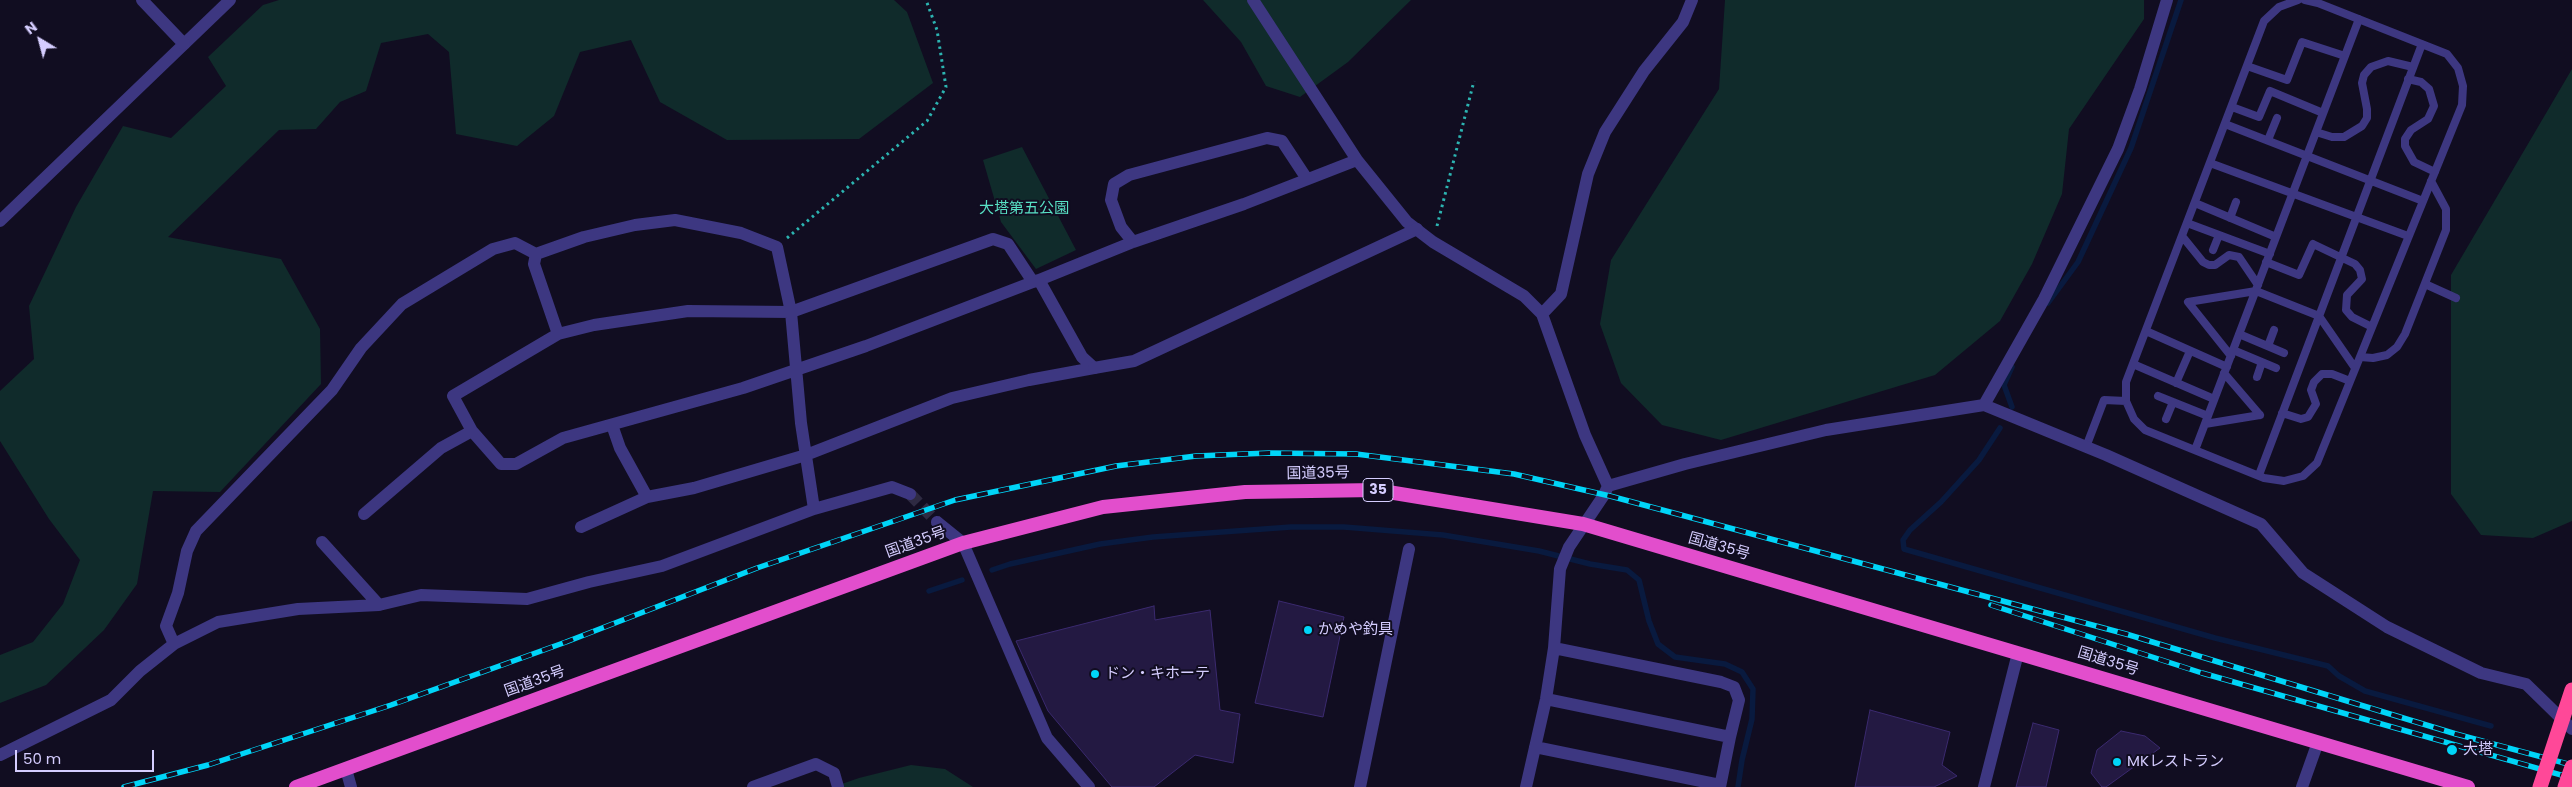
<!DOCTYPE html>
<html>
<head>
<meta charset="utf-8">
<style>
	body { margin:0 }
	#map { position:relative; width:2572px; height:787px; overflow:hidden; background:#110d21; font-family:Poppins,sans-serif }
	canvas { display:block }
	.north { position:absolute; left:15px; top:15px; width:50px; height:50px; -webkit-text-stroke:4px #110d21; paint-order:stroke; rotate:323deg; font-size:14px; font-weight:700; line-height:20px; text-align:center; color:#d5cdff }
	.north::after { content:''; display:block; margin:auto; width:18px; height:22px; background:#d5cdff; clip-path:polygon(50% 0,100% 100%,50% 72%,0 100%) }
	.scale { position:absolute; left:15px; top:750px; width:139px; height:22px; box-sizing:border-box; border:2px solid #d5cdff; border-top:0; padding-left:6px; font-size:15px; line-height:18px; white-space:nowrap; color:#d5cdff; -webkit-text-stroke:4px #110d21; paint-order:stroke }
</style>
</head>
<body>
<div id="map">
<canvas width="2572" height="787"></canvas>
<div class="north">N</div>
<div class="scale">50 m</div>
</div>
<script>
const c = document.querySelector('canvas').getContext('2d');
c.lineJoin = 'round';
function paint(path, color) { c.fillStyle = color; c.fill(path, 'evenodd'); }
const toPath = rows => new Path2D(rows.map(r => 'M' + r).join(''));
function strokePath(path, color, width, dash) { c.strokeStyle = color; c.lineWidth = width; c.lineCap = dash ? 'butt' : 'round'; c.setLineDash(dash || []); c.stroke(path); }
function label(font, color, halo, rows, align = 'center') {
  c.font = font + ' Poppins,"Noto Sans JP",sans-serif'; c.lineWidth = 4; c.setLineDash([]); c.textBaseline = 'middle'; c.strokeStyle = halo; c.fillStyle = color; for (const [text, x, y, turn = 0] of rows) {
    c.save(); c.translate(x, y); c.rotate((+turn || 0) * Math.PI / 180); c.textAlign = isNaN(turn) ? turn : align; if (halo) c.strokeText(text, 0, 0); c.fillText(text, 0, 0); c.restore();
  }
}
paint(toPath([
	[279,0,894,0,907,12,933,83,859,139,727,140,660,102,631,40,580,52,554,116,517,146,456,134,449,52,428,34,381,43,366,91,340,102,316,129,279,130,168,237,281,259,320,329,321,384,220,492,153,491,137,584,104,630,46,685,0,703,0,655,33,642,63,604,80,560,49,519,0,441,0,391,34,359,29,306,76,207,123,126,171,138,226,86,208,57,263,5],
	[1203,0,1411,0,1348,62,1300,97,1266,86,1241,42],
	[1725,0,2144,0,2144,19,2069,129,2062,194,2032,264,2000,321,1935,375,1721,440,1662,425,1621,383,1600,324,1611,260,1719,89],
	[2572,69,2572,521,2533,538,2481,535,2451,494,2451,275],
	[1022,147,1076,250,1036,269,1001,222,983,160],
	[911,765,945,769,973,787,833,787,859,778]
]), '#102b2b');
strokePath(toPath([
	[2048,303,2078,262,2131,148,2181,0],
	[2012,367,2004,385,2012,407],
	[2000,428,1979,460,1941,502,1910,530,1903,540,1904,549,2215,638,2328,666,2339,676,2365,691,2491,726],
	[992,570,1010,564,1100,544,1153,537,1291,527,1344,527,1443,535,1539,551,1590,564,1627,570,1639,580,1649,621,1658,644,1675,657,1725,664,1742,672,1753,689,1752,719,1742,760,1738,787],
	[929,591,962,580]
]), '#091a3f', 5.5);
const building = toPath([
	[1279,601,1344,617,1323,717,1255,703,1279,601],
	[1154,606,1155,620,1210,610,1220,710,1240,714,1233,763,1195,755,1154,787,1112,787,1048,711,1016,641,1154,606],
	[1870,710,1950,732,1942,765,1957,776,1934,787,1855,787,1870,710],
	[2033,723,2059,730,2046,787,2016,787,2033,723],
	[2121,731,2145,736,2160,748,2106,787,2102,787,2091,773,2097,750,2121,731]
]);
paint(building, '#231942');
strokePath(building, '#3b2a6f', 1);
strokePath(toPath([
	[910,494,937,522]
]), '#2e2a42', 12, [12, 6]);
strokePath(toPath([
	[1437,226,1474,81],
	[787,238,927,121,946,87,937,30,926,0]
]), '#2cb4b1', 3, [2.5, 4]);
strokePath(toPath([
	[2298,0,2279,7,2264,21,2126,382,2126,401,2134,419,2145,430,2264,478,2284,481,2303,476,2317,463,2462,105,2463,86,2458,68,2447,54,2318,3,2305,0],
	[2247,66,2287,80,2302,42,2345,56],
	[2408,79,2421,82,2429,89,2434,106,2428,119,2411,130,2405,139,2405,146,2414,162,2435,172],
	[2232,107,2259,117,2270,91,2323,113],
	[2225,124,2423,201],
	[2316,132,2332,137,2344,137,2362,126,2367,118,2367,109,2362,83,2364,75,2371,67,2388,61,2413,67],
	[2268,140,2277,118],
	[2210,163,2408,236],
	[2195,203,2276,237],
	[2230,218,2236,202],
	[2187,223,2270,254],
	[2182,236,2203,262,2209,265,2215,265,2229,255,2239,257,2258,285],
	[2213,250,2219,235],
	[2266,262,2299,275,2313,244,2355,264,2360,270,2362,279,2347,295,2346,310,2352,317,2372,327],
	[2425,284,2456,298],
	[2146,331,2227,367],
	[2239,334,2284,353],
	[2268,346,2274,330],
	[2233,350,2276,368],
	[2231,356,2188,302,2256,291,2319,316,2355,368],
	[2360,357,2373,358,2387,355,2397,347,2405,334,2446,230,2446,209,2431,181],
	[2133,364,2214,399],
	[2224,373,2260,415],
	[2257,377,2262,362],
	[2176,383,2190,351],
	[2158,396,2208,416],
	[2282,413,2301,419,2308,417,2316,404,2311,390,2314,382,2322,374,2332,374,2350,381],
	[2166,419,2173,402],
	[2205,424,2260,415],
	[2086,447,2104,400,2126,401],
	[2195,450,2359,19],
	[2259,475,2422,44]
]), '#3d3781', 8);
strokePath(toPath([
	[1253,0,1357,160,1407,222,1433,242,1524,296,1542,314,1585,435,1608,486,1604,495,1569,547,1560,569,1554,648,1546,699,1526,787],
	[0,221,230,0],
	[1133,242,1121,227,1111,200,1114,184,1129,175,1267,138,1282,141,1307,179],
	[536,254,515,243,493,249,402,304,361,348,332,390,196,531,187,551,178,593,166,626,174,644,218,622,298,609,379,605,421,595,527,599,589,582,662,566,814,509,892,487,910,494],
	[1039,280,1082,357,1094,368],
	[1542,314,1561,294,1588,174,1605,132,1644,71,1683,22,1692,0],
	[558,334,534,264,536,254,584,237,635,225,675,220,741,233,777,247,791,312,993,239,1008,244,1033,282,1039,280,1133,242,1244,204,1357,160],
	[1984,405,2044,299,2118,149,2140,89,2167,0],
	[612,425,620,448,647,497,694,488,806,455,952,398,1029,380,1094,368],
	[472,431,453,396,558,334,594,325,688,311,791,312,801,423,814,509],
	[1608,486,1685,464,1826,430,1984,405,2106,455,2261,524,2303,573,2387,627,2481,673,2526,684,2572,729],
	[364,514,441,448,472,431,501,464,516,464,563,438,743,388,866,346,1033,282],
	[937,522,963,543,1047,738,1089,787],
	[581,527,647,497],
	[322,542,379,605],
	[1554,648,1721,682,1734,687,1739,700,1730,737],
	[1546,699,1730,737,1720,787],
	[1535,747,1720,785],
	[0,755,111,700,140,671,174,644],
	[346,769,351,787],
	[753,787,816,764,834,773,838,787],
	[1360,787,1409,549],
	[1984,787,2018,653],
	[2302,787,2318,742]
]), '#3d3781', 12);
strokePath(toPath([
	[142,0,184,44],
	[1094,368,1134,361,1417,229]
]), '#3d3781', 12);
strokePath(toPath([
	[296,787,963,543,1103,507,1245,492,1376,490,1583,524,2468,787]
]), '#e24ecc', 14);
const rail = toPath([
	[1991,605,2202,673,2572,778],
	[124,787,208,765,391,705,566,642,757,568,955,500,1116,466,1196,456,1269,453,1356,454,1514,474,1610,496,2126,634,2456,734,2572,765]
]);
strokePath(rail, '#00d5f8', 5.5);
strokePath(rail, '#110d21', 4, [11]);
strokePath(toPath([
	[2540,787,2572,690],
	[2565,787,2572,767]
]), '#ff4898', 15);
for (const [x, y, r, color] of [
	[1308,630,5,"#00d5f8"],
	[1095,674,5,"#00d5f8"],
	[2452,750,6,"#00d5f8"],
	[2117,762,5,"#00d5f8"]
]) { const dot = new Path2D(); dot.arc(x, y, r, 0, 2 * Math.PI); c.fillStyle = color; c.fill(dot); strokePath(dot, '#110d21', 2); }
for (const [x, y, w] of [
	[1378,490,30]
]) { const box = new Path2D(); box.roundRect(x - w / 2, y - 11.5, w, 23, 4); c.fillStyle = '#110d21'; c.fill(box); strokePath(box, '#d5cdff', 1); }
label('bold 14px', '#d5cdff', null, [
	["35",1378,490]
]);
label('15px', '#58e0c4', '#110d21', [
	["大塔第五公園",1024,209]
]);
label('15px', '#d5cdff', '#110d21', [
	["国道35号",1318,474,-1],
	["国道35号",916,543,-20],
	["国道35号",1719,547,16],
	["国道35号",2108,662,17],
	["国道35号",535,682,-20]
]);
label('15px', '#d5cdff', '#110d21', [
	["かめや釣具",1318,630],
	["ドン・キホーテ",1105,674],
	["大塔",2463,750],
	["MKレストラン",2127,762]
], 'left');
</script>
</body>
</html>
